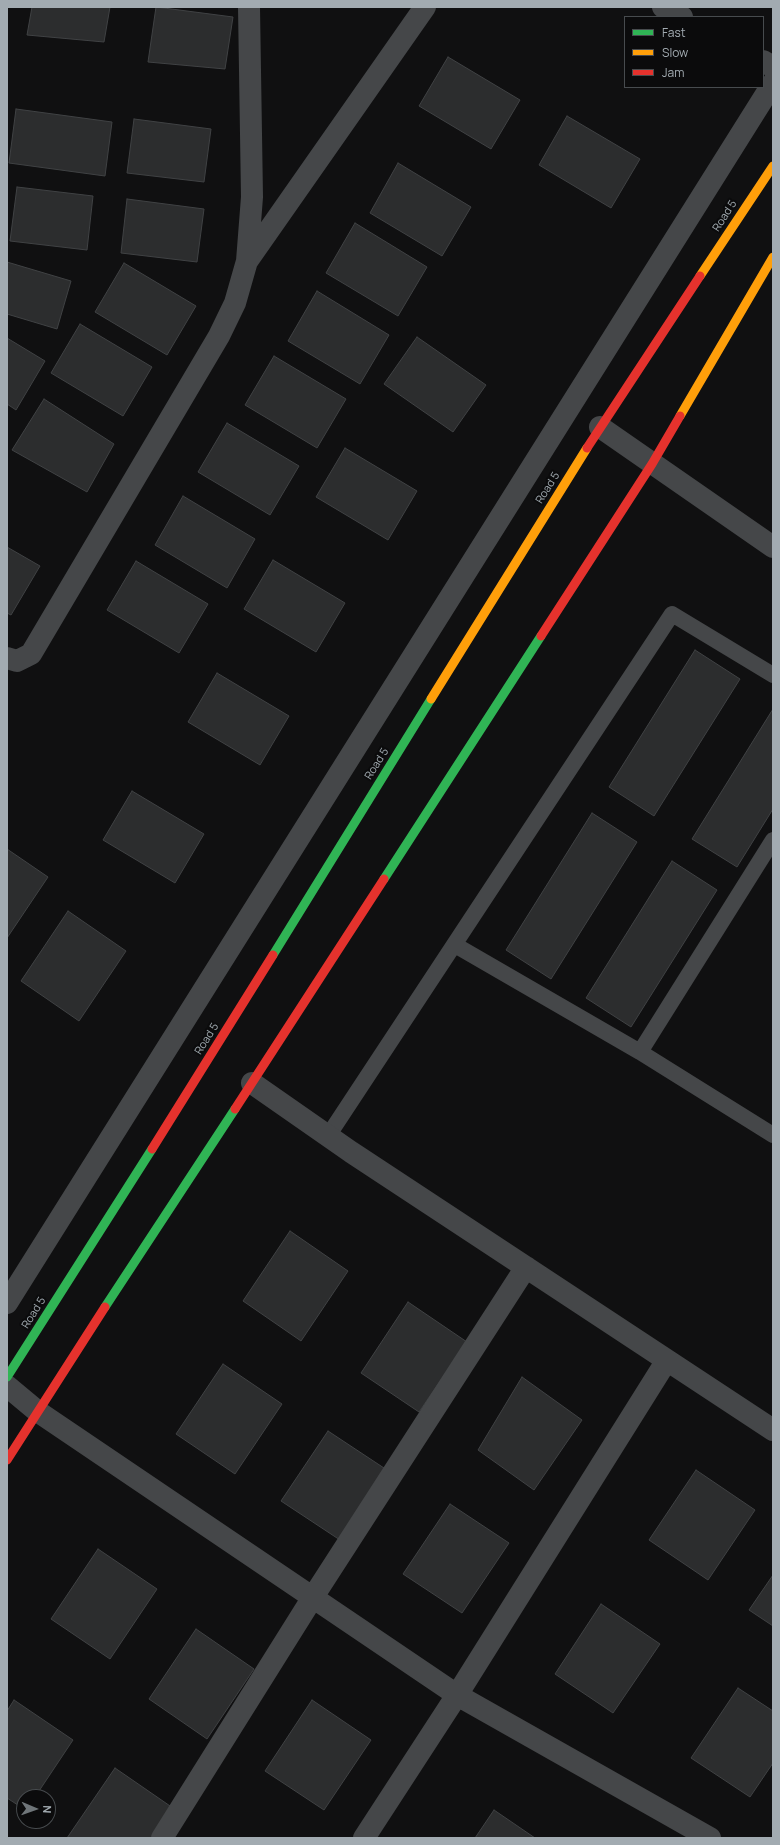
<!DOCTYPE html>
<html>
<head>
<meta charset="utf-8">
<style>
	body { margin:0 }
	#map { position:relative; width:780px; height:1845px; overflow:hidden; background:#101011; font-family:Manrope,sans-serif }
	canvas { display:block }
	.frame { position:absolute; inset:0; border:8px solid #a2abb1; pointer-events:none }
	.legend { position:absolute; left:624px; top:16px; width:140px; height:72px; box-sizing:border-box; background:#0b0b0c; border:1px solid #474b4e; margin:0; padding:5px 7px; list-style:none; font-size:12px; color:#a2abb1 }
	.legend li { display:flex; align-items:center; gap:8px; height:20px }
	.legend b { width:20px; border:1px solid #474b4e }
	.north { position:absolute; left:16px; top:1789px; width:40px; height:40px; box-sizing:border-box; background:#0b0b0c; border:1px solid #474b4e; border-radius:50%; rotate:92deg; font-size:11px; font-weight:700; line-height:16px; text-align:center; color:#a2abb1 }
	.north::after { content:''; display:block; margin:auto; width:14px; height:18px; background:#6f7579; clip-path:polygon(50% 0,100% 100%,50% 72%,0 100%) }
</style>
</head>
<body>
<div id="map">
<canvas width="780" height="1845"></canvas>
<div class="frame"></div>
<ul class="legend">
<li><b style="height:5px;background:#30b455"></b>Fast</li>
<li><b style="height:5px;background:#ff9f0a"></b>Slow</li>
<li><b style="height:5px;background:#e5322d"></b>Jam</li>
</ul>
<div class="north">N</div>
</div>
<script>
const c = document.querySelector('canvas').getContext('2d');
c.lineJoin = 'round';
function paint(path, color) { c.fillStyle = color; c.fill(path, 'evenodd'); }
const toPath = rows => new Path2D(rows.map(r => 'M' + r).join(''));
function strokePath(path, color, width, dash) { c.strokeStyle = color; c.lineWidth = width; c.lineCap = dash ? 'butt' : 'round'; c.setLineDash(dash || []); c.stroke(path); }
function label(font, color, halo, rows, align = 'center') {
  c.font = font + ' Manrope,sans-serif'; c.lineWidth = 4; c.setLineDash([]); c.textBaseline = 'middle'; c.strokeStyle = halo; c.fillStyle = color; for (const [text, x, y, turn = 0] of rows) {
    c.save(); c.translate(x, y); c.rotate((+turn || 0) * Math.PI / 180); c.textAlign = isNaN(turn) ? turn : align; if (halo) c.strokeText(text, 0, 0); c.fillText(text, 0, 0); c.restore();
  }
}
const building = toPath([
	[32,7,110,7,104,42,27,35,32,7],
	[156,7,233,17,225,69,148,62,156,7],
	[448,57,520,100,491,149,419,106,448,57],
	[16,109,112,122,105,176,9,163,16,109],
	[567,116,640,159,611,208,539,165,567,116],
	[134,119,211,129,204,182,127,173,134,119],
	[398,163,471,207,442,256,370,213,398,163],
	[17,187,93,196,87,250,10,241,17,187],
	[127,199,204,209,197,262,121,253,127,199],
	[355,223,427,267,398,316,326,273,355,223],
	[7,262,71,281,57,329,7,314,7,262],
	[124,263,196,306,167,355,95,312,124,263],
	[317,291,389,335,360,384,288,341,317,291],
	[80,324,152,367,123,416,51,373,80,324],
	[417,337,486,385,453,432,384,384,417,337],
	[7,338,45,361,16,410,7,404,7,338],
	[274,356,346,399,317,448,245,405,274,356],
	[44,399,114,444,87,492,12,450,44,399],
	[227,423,299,466,270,515,198,472,227,423],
	[345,448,417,491,388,540,316,497,345,448],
	[183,496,255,539,227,588,155,545,183,496],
	[7,547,40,566,11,615,7,613,7,547],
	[273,560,345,603,316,652,244,609,273,560],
	[136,561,208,604,179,653,107,610,136,561],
	[695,650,740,679,654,816,609,787,695,650],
	[217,673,289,716,260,765,188,722,217,673],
	[773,709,773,809,737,867,692,839,773,709],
	[132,791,204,834,175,883,103,840,132,791],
	[592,813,637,842,551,979,506,950,592,813],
	[7,849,48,877,7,938,7,849],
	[672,861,717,890,631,1027,586,998,672,861],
	[68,911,126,951,79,1021,21,981,68,911],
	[290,1231,348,1271,301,1341,243,1301,290,1231],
	[408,1302,467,1342,419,1412,361,1373,408,1302],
	[223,1364,282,1404,235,1474,176,1434,223,1364],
	[522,1377,582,1420,534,1490,478,1450,522,1377],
	[328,1431,387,1470,340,1540,281,1501,328,1431],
	[696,1470,755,1510,708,1580,649,1540,696,1470],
	[450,1504,509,1543,462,1613,403,1574,450,1504],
	[98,1549,157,1589,110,1659,51,1619,98,1549],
	[773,1575,773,1626,749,1610,773,1575],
	[601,1604,660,1644,613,1713,555,1674,601,1604],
	[196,1629,254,1669,207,1739,149,1699,196,1629],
	[738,1688,773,1711,773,1763,750,1797,691,1758,738,1688],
	[14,1700,73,1740,35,1797,24,1797,24,1809,7,1798,7,1711,14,1700],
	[312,1700,371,1740,324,1810,265,1771,312,1700],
	[115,1768,173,1808,153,1838,67,1838,115,1768],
	[494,1810,535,1838,475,1838,494,1810]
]);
paint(building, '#2c2d2e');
strokePath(building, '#404244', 1);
strokePath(toPath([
	[455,945,640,1052,773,1135],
	[640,1052,773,840],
	[328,1136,672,614,773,675]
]), '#454749', 16);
strokePath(toPath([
	[663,7,682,17],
	[763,61,773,67],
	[248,260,425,7],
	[600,427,773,547],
	[7,658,17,661,31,654,219,336,235,303,247,261,252,197,249,7],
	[252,1083,351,1152,773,1430],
	[7,1303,773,83],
	[7,1386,37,1411,457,1695,710,1838],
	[162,1838,313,1597,526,1267],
	[364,1838,457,1695,667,1360]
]), '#454749', 22);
strokePath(toPath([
	[384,879,541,636],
	[273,955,431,699],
	[105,1307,235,1109],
	[7,1377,152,1149]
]), '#30b455', 9);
strokePath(toPath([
	[700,276,773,166],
	[680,416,773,257],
	[431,699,587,448]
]), '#ff9f0a', 9);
strokePath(toPath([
	[587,448,700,276],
	[541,636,652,464,680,416],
	[235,1109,384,879],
	[152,1149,273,955],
	[7,1460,105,1307]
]), '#e5322d', 9);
label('11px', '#a2abb1', '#0b0b0c', [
	["Road 5",725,216,-57],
	["Road 5",548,488,-58],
	["Road 5",377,764,-58],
	["Road 5",207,1039,-58],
	["Road 5",34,1313,-58]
]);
</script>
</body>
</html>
